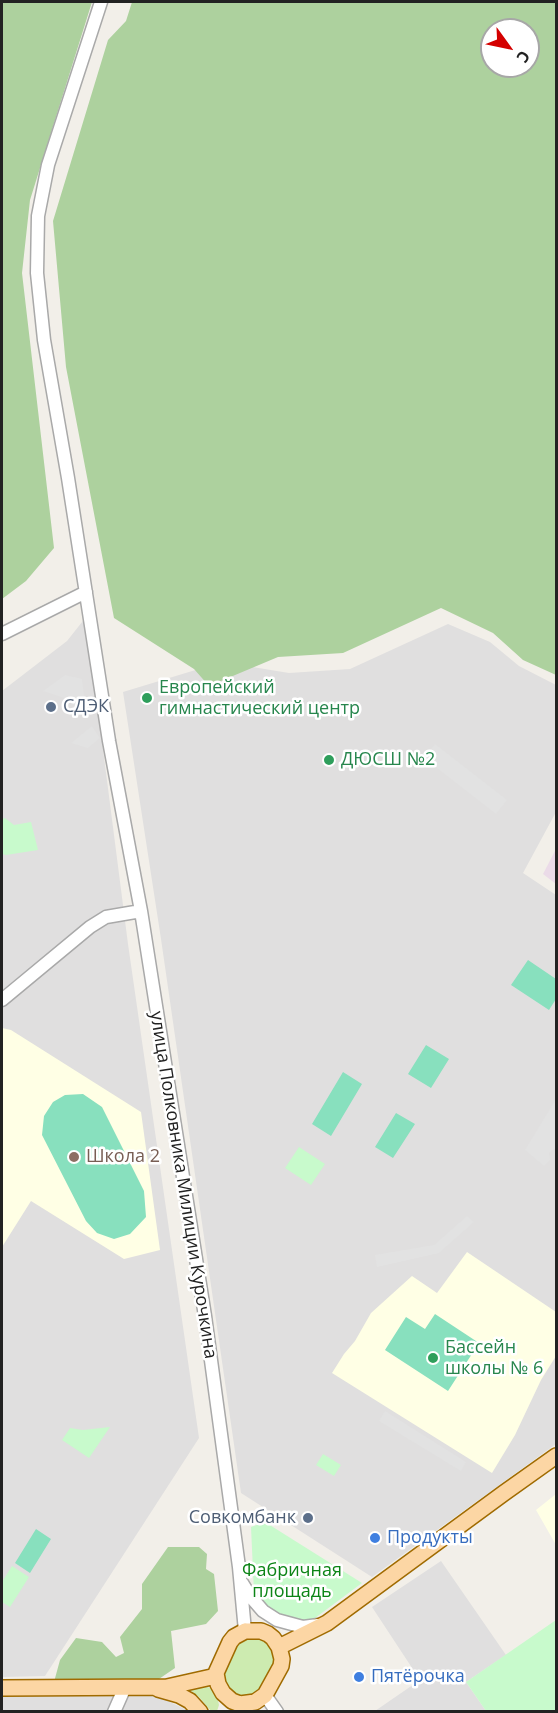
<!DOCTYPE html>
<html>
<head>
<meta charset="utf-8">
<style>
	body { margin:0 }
	#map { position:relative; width:558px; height:1713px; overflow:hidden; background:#f2efe9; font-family:"Open Sans",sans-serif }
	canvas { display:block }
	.frame { position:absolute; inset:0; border:3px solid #222; pointer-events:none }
	.north { position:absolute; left:480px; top:18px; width:60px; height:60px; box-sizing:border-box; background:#fff; border:2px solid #a7a7a7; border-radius:50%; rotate:123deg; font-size:16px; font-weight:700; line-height:24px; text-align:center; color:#222 }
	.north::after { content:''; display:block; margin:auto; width:21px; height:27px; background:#d40000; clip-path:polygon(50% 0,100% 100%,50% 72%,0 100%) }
</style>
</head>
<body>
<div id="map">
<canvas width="558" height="1713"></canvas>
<div class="frame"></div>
<div class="north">С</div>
</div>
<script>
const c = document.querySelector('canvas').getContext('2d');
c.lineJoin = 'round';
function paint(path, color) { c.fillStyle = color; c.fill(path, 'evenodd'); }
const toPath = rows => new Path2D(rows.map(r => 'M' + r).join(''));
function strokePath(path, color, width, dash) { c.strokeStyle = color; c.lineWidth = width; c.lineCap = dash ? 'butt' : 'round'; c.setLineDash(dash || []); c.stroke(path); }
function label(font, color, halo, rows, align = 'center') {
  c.font = font + ' "Open Sans",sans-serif'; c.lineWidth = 5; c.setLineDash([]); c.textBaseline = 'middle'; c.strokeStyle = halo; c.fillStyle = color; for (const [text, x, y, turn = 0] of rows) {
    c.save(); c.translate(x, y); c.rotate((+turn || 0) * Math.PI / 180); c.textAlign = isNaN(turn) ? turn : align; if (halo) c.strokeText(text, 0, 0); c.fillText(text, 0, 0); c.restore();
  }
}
paint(toPath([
	[86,617,128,944,199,1438,45,1676,2,1677,2,691,67,641],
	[448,624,490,642,519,666,556,685,556,812,523,873,556,895,556,1444,372,1577,241,1493,161,939,123,692,222,662,289,673,350,669],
	[441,1561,506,1655,466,1682,486,1711,375,1711,420,1680,372,1607],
	[153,1694,189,1711,2,1711,2,1695]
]), '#e0dfdf');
paint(toPath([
	[556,849,556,884,543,874]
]), '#ebdbe8');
paint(toPath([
	[2,1028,11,1030,141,1112,160,1250,124,1259,31,1201,2,1247],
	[467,1252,556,1312,556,1356,541,1380,515,1435,492,1473,332,1373,344,1354,355,1341,371,1313,412,1276,437,1293],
	[556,1494,556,1545,536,1510]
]), '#ffffe5');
paint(toPath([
	[246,1638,257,1638,263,1640,270,1646,275,1661,272,1668,260,1691,252,1696,246,1696,237,1695,225,1685,222,1670,238,1643],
	[197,1683,210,1688,217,1696,219,1705,217,1711,211,1711,199,1697,186,1687]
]), '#cdebb0');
paint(toPath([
	[2,2,92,2,30,200,22,273,54,548,26,581,2,599],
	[132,2,556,2,556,675,523,660,493,633,441,608,343,653,278,657,209,686,194,669,114,618,66,367,53,221,108,40,126,21],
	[492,30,528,30,528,66,492,66],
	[168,1547,199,1547,207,1554,206,1569,214,1574,218,1611,206,1624,171,1631,175,1668,156,1681,54,1682,60,1660,76,1638,102,1642,116,1657,124,1653,120,1637,142,1609,142,1584]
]), '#add19e');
paint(toPath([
	[5,818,14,825,31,822,38,850,6,855,2,854,2,819],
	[299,1147,325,1164,311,1185,285,1168],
	[110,1427,89,1458,62,1440,70,1428,83,1430],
	[323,1454,341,1465,334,1476,316,1465],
	[265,1522,362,1583,311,1621,295,1620,274,1613,266,1608,254,1593,251,1527],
	[12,1566,29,1577,10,1607,2,1602,2,1582],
	[556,1620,556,1711,486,1711,466,1682]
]), '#c8facc');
paint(toPath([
	[528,960,556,979,556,999,549,1010,511,985],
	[426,1045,449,1059,431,1088,408,1074],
	[343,1072,362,1084,331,1136,312,1124],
	[83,1094,102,1107,144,1191,146,1217,130,1234,114,1239,97,1233,86,1221,42,1135,44,1116,53,1102,65,1095],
	[396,1113,415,1124,393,1158,375,1147],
	[435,1314,479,1343,448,1391,385,1350,406,1317,425,1329],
	[36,1529,51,1539,30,1573,15,1563]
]), '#88e0be');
paint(toPath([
	[65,675,82,679,84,694,82,711,64,698,43,691],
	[92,726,100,738,88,748,71,743],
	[435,744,507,800,496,814,424,758],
	[556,1099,556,1150,554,1149,549,1153,550,1160,544,1166,525,1150],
	[467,1216,474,1222,439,1253,377,1267,375,1255,434,1245],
	[385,1411,466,1462,461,1471,379,1421]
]), '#e2e2e2');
const minor = toPath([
	[101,2,48,165,38,216,37,273,44,340,68,478,109,741,141,911,205,1316,239,1567,245,1631],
	[2,634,86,592],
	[2,1000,90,927,106,917,141,911],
	[242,1583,250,1596,263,1611,277,1620,303,1627,318,1625],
	[265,1695,277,1712],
	[114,1712,125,1687]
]);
const major = toPath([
	[245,1631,261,1631,268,1634,273,1638,279,1647,282,1659,281,1666,265,1695,255,1702,240,1704,232,1701,223,1693,218,1684,216,1673,230,1642,234,1637,245,1631],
	[279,1647,327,1623,504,1493,556,1456],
	[2,1688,167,1687,216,1676],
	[158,1689,179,1695,190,1701,200,1712]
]);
strokePath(minor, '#a9a9a9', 15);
strokePath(major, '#a06b00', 18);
strokePath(minor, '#fff', 12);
strokePath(major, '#fcd6a4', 15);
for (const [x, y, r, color] of [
	[147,698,6,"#2e9e5b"],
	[51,707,6,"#5c6f8a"],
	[329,760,6,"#2e9e5b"],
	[74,1157,6,"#8d6e63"],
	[433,1358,6,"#2e9e5b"],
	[308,1518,6,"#5c6f8a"],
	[375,1538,6,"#3f7fe0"],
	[359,1677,6,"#3f7fe0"]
]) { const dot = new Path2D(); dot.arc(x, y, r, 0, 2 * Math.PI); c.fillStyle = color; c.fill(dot); strokePath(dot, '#fff', 2); }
label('18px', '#27864d', '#fff', [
	["Европейский",159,688],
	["гимнастический центр",159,709],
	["ДЮСШ №2",341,760],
	["Бассейн",445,1348],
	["школы № 6",445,1369]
], 'left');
label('18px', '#4e5e75', '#fff', [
	["СДЭК",63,707],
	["Совкомбанк",296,1518,"right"]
], 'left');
label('18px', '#785e54', '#fff', [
	["Школа 2",86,1157]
], 'left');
label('18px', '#222', '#fff', [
	["улица Полковника Милиции Курочкина",183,1185,81]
]);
label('18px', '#366cbe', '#fff', [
	["Продукты",387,1538],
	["Пятёрочка",371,1677]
], 'left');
label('18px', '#0c8416', '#fff', [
	["Фабричная",292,1571],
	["площадь",292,1592]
]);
</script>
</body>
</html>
